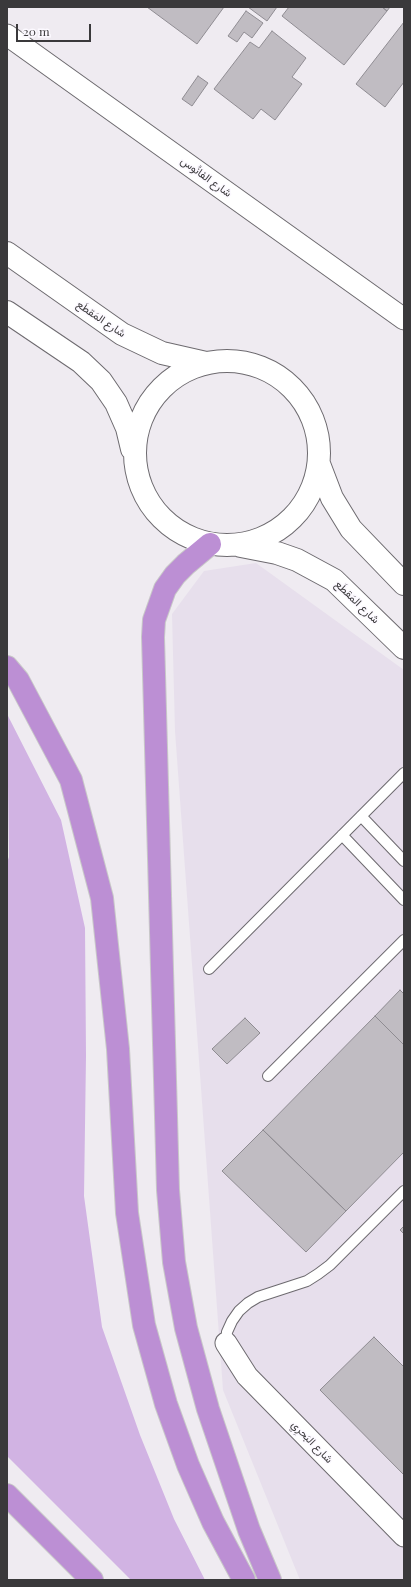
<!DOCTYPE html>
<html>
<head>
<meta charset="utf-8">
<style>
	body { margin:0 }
	#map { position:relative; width:411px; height:1587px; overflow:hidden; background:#efebf1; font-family:"Playfair Display",serif }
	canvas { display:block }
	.frame { position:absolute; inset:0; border:8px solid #3a393b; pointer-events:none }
	.scale { position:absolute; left:16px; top:24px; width:75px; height:18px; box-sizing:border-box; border:2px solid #3a393b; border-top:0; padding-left:5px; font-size:12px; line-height:14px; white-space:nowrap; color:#3a393b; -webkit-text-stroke:3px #fcf9ff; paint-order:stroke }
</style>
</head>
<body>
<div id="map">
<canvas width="411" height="1587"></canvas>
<div class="frame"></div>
<div class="scale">20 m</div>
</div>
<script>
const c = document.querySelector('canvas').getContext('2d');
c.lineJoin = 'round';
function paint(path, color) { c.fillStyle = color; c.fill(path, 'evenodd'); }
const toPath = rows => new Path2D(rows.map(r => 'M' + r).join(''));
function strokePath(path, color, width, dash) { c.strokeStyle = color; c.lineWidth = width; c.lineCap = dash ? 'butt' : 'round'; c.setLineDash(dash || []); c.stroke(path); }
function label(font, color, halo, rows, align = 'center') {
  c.font = font + ' "Playfair Display",Vazirmatn,serif'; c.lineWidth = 3; c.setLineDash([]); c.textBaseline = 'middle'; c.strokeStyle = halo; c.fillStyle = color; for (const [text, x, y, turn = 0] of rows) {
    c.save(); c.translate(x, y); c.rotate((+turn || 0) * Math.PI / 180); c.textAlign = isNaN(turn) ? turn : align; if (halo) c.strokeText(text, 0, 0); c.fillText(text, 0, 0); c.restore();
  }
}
paint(toPath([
	[256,563,404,670,404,1580,300,1580,223,1390,175,731,172,614,204,571]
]), '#e7dfec');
paint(toPath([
	[7,714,61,820,85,928,86,1056,84,1196,102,1327,140,1435,174,1519,205,1580,131,1580,7,1456,7,863,9,857]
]), '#d1b3e3');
const building = toPath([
	[147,7,224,7,197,44,147,7],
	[248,7,277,7,267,21,248,7],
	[289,7,382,7,387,11,344,65,282,16,289,7],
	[382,7,390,7,387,11,382,7],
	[246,11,263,23,252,38,244,32,237,42,228,36,246,11],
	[404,22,404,82,385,107,356,84,404,22],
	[272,31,306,58,292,77,302,84,275,120,261,109,253,119,214,89,250,42,259,48,272,31],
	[198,76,208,83,192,106,182,99,198,76],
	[400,990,404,994,404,1045,375,1016,400,990],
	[375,1016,404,1045,404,1152,346,1211,263,1130,375,1016],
	[245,1018,260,1033,227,1064,212,1049,245,1018],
	[263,1130,346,1211,306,1252,222,1171,263,1130],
	[404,1226,404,1234,400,1230,404,1226],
	[374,1337,404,1367,404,1475,320,1390,374,1337]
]);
paint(building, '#c0bcc2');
strokePath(building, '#8f8c92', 1);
const service = toPath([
	[361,816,404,861],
	[342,835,404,900],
	[209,969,404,773],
	[268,1076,404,940],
	[226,1343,227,1332,232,1321,239,1311,248,1303,258,1297,307,1281,318,1274,330,1265,404,1191]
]);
const minor = toPath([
	[7,35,404,319],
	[226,1343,247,1376,404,1536]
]);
const tertiary = toPath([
	[7,253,122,334,162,353,206,363],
	[7,312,81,362,101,381,116,403,127,428,132,449],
	'135 453a92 92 0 1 1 184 0a92 92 0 1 1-184 0Z',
	[319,464,332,498,351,529,404,584],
	[241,546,277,553,297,560,334,580,404,648]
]);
const trunk = toPath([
	[210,544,186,564,175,575,165,589,154,620,153,637,168,1190,174,1262,186,1328,208,1409,249,1530,270,1580],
	[7,667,18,680,71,780,102,898,118,1049,127,1213,144,1325,166,1404,188,1465,213,1522,244,1580],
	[7,1495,92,1580]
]);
strokePath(service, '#6d6a6f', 12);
strokePath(minor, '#6d6a6f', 23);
strokePath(tertiary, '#6d6a6f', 24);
strokePath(trunk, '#c8c8c8', 24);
strokePath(service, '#fff', 10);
strokePath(minor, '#fff', 21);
strokePath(tertiary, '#fff', 22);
strokePath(trunk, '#bc8fd4', 22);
label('11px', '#3a393b', '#fcf9ff', [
	["شارع الفانُوس",206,177,36],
	["شارع المَقطَع",101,319,34],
	["شارع المَقطَع",357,602,44],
	["شارع البَحرِي",312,1442,46]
]);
</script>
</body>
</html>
